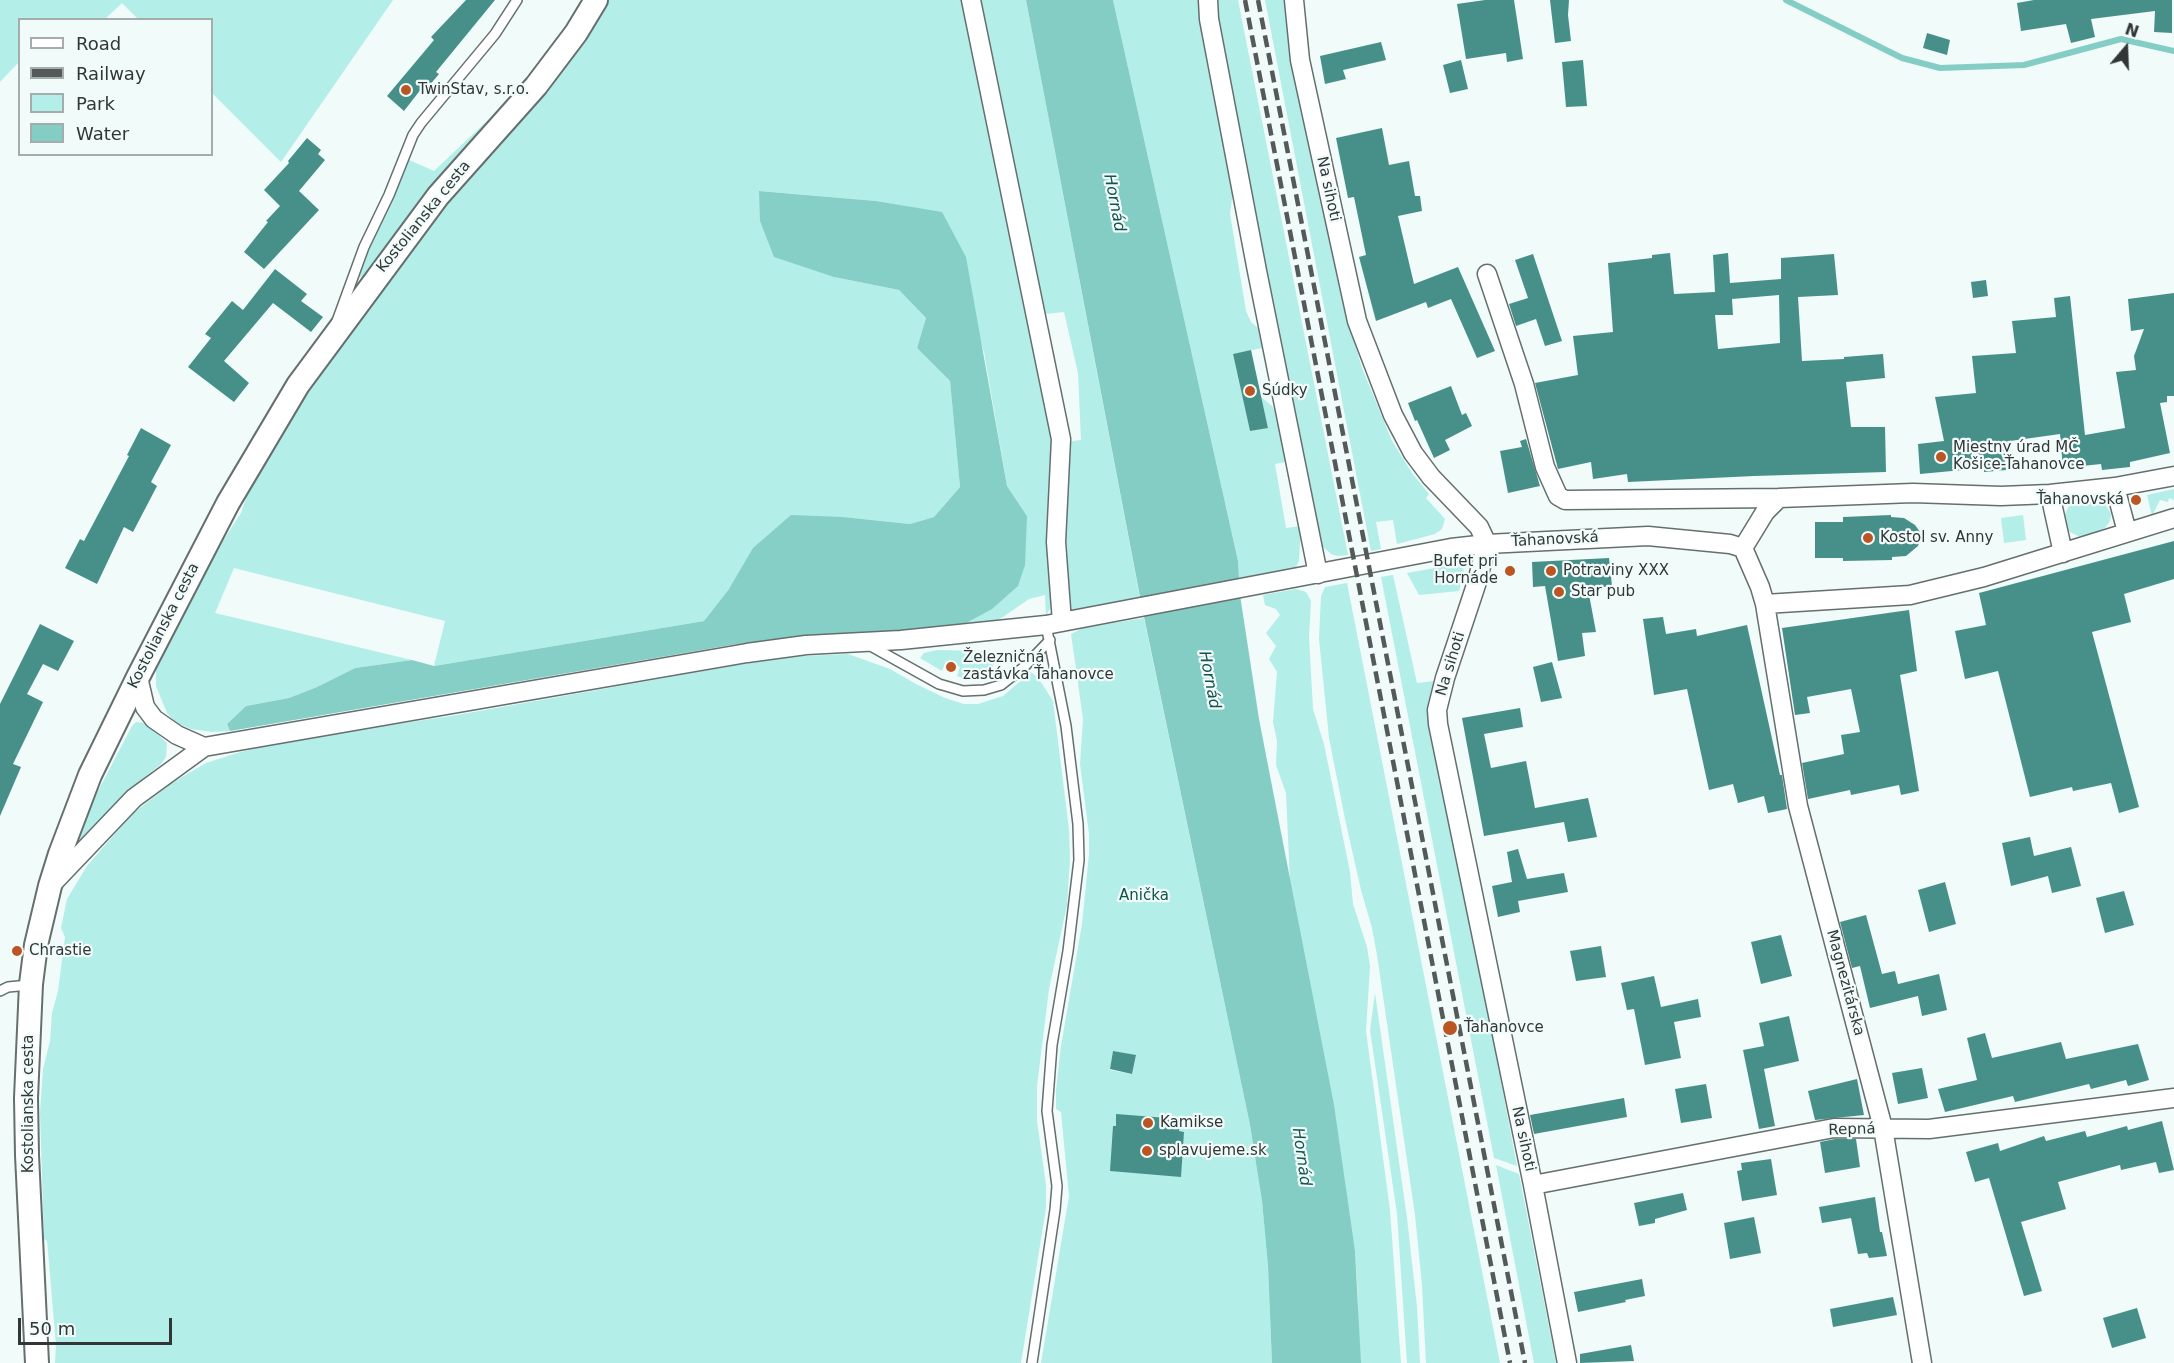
<!DOCTYPE html>
<html>
<head>
<meta charset="utf-8">
<style>
	body { margin:0 }
	#map { position:relative; width:2174px; height:1363px; overflow:hidden; background:#f0fbfa; font-family:"DejaVu Sans",sans-serif }
	canvas { display:block }
	.legend { position:absolute; left:18px; top:18px; width:195px; height:138px; box-sizing:border-box; background:#f0fbfa; border:2px solid #a4acac; margin:0; padding:8px 10px; list-style:none; font-size:18px; color:#323636 }
	.legend li { display:flex; align-items:center; gap:12px; height:30px }
	.legend b { width:30px; border:2px solid #a4acac }
	.north { position:absolute; left:2096px; top:18px; width:60px; height:60px; -webkit-text-stroke:4px #f0fbfa; paint-order:stroke; rotate:19deg; font-size:16px; font-weight:700; line-height:24px; text-align:center; color:#323636 }
	.north::after { content:''; display:block; margin:auto; width:21px; height:27px; background:#323636; clip-path:polygon(50% 0,100% 100%,50% 72%,0 100%) }
	.scale { position:absolute; left:18px; top:1318px; width:154px; height:27px; box-sizing:border-box; border:3px solid #323636; border-top:0; padding-left:8px; font-size:18px; line-height:21px; white-space:nowrap; color:#323636; -webkit-text-stroke:4px #f0fbfa; paint-order:stroke }
</style>
</head>
<body>
<div id="map">
<canvas width="2174" height="1363"></canvas>
<ul class="legend">
<li><b style="height:8px;background:#fff"></b>Road</li>
<li><b style="height:8px;background:#545a59"></b>Railway</li>
<li><b style="height:16px;background:#b4eee8"></b>Park</li>
<li><b style="height:16px;background:#84cdc5"></b>Water</li>
</ul>
<div class="north">N</div>
<div class="scale">50 m</div>
</div>
<script>
const c = document.querySelector('canvas').getContext('2d');
c.lineJoin = 'round';
function paint(path, color) { c.fillStyle = color; c.fill(path, 'evenodd'); }
const toPath = rows => new Path2D(rows.map(r => 'M' + r).join(''));
function strokePath(path, color, width, dash) { c.strokeStyle = color; c.lineWidth = width; c.lineCap = dash ? 'butt' : 'round'; c.setLineDash(dash || []); c.stroke(path); }
function label(font, color, halo, rows, align = 'center') {
  c.font = font + ' "DejaVu Sans",sans-serif'; c.lineWidth = 4.5; c.setLineDash([]); c.textBaseline = 'middle'; c.strokeStyle = halo; c.fillStyle = color; for (const [text, x, y, turn = 0] of rows) {
    c.save(); c.translate(x, y); c.rotate((+turn || 0) * Math.PI / 180); c.textAlign = isNaN(turn) ? turn : align; if (halo) c.strokeText(text, 0, 0); c.fillText(text, 0, 0); c.restore();
  }
}
paint(toPath([
	[0,0,393,0,281,162,212,93,212,20,138,19,122,3,105,19,20,20,19,62,0,82],
	[606,0,963,0,1055,439,1053,603,1046,616,1045,595,1029,599,997,621,957,628,1027,516,1007,486,984,352,942,213,876,201,760,191,834,277,899,290,926,318,917,348,950,381,960,487,934,517,910,524,843,517,729,589,704,621,434,666,445,621,234,568,215,613,412,660,355,668,317,687,289,698,246,706,227,724,230,731,212,732,191,729,176,723,167,713,156,686,156,671,161,654,195,584,241,513,252,481,313,380,369,302],
	[977,0,1026,0,1140,598,1072,610,1069,609,1061,554,1065,442,1081,440,1078,373,1064,312,1045,314],
	[1113,0,1199,0,1233,192,1230,214,1246,311,1251,322,1258,328,1262,348,1233,354,1250,431,1268,427,1261,397,1272,406,1280,420,1290,461,1275,464,1286,528,1301,526,1299,561,1296,567,1286,571,1239,579,1238,561],
	[1213,0,1238,0,1348,555,1337,556,1331,554,1323,547,1320,540,1298,439],
	[1265,0,1284,0,1293,68,1315,171,1344,307,1362,368,1392,441,1412,473,1429,494,1426,498,1445,519,1442,529,1435,534,1397,544,1393,520,1376,522,1381,549,1371,551],
	[505,104,367,274,359,278,369,247,407,159,434,171],
	[2174,489,2174,500,2169,498,2168,502,2160,500,2152,516,2147,495],
	[2085,501,2105,504,2111,514,2110,521,2105,528,2087,537,2078,536,2070,532,2067,529,2063,518,2069,506],
	[2023,515,2026,540,2004,543,2001,518],
	[1457,564,1463,567,1464,573,1459,591,1419,595,1407,573],
	[1393,575,1417,683,1435,681,1430,695,1429,722,1478,961,1517,1166,1494,1158,1381,577],
	[1347,583,1431,1011,1500,1363,1426,1363,1422,1285,1415,1215,1377,955,1372,928,1361,890,1345,819,1329,738,1319,639,1321,596,1325,587],
	[1296,589,1306,592,1311,601,1309,637,1313,709,1324,744,1350,872,1353,904,1367,947,1370,966,1366,1031,1390,1210,1401,1363,1359,1363,1358,1298,1355,1251,1290,881,1286,793,1276,765,1277,741,1273,722,1277,672,1269,659,1276,646,1266,633,1280,615,1276,609,1265,605,1263,595],
	[1144,618,1250,1125,1262,1201,1268,1266,1272,1363,1041,1363,1069,1196,1061,1112,1056,1109,1056,1090,1061,1046,1082,924,1089,854,1089,834,1080,764,1083,719,1071,634,1083,628],
	[1113,1051,1136,1056,1132,1074,1110,1070],
	[937,650,983,651,993,656,993,668,990,676,985,679,962,678,957,676,960,667,946,661,942,671,920,658,924,653],
	[848,654,890,669,916,684,945,698,964,704,978,704,1003,696,1031,672,1039,679,1053,701,1069,829,1070,859,1067,905,1049,989,1037,1086,1037,1121,1046,1185,1046,1208,1021,1363,55,1363,56,1345,48,1251,47,1241,44,1239,40,1112,43,1069,50,1041,52,1013,58,991,65,937,61,928,67,899,87,866,132,814,172,783,206,763,237,753,285,741,457,715,737,665,803,656],
	[136,722,145,723,167,743,166,757,161,764,121,797,81,842,76,839,98,791,132,726],
	[1375,993,1407,1218,1417,1307,1420,1363,1407,1363,1397,1214,1370,1030],
	[1496,1165,1519,1174,1556,1363,1534,1363]
]), '#b4eee8');
paint(toPath([
	[759,191,876,201,942,212,966,257,1007,486,1027,516,1025,565,1018,586,992,609,957,628,807,635,731,645,230,731,227,724,246,706,289,698,317,687,355,668,412,660,434,666,704,621,729,589,753,548,791,515,843,517,910,524,934,517,960,487,950,381,917,348,926,318,899,290,834,277,774,257,760,221]
]), '#86cfc7');
paint(toPath([
	[1026,0,1113,0,1238,561,1240,595,1259,719,1334,1105,1355,1251,1361,1363,1272,1363,1268,1266,1262,1201,1250,1125,1142,607]
]), '#84cdc5');
strokePath(toPath([
	[1786,0,1902,58,1940,68,2024,65,2121,39,2174,51]
]), '#84cdc5', 6);
paint(toPath([
	[466,0,495,0,436,72,439,74,428,87,425,84,404,111,387,96,434,40,431,37],
	[1485,0,1514,0,1523,59,1507,62,1506,53,1466,59,1457,4],
	[1550,0,1569,0,1568,15,1571,41,1555,43],
	[2034,0,2172,0,2172,33,2154,32,2155,11,2091,19,2095,37,2071,43,2066,24,2021,31,2017,3],
	[1927,33,1950,40,1947,55,1923,48],
	[1381,42,1386,60,1343,70,1346,79,1325,84,1320,56],
	[1461,60,1468,89,1450,93,1443,65],
	[1583,60,1587,106,1566,107,1562,62],
	[1382,128,1389,165,1409,161,1415,196,1420,196,1422,211,1398,216,1414,284,1458,267,1495,351,1477,358,1451,299,1428,308,1426,302,1376,321,1359,257,1366,255,1354,197,1348,198,1336,138],
	[307,138,321,150,318,154,325,160,299,191,319,210,264,269,244,252,268,222,266,221,280,206,264,190,289,163,288,161],
	[1670,253,1674,294,1715,292,1713,255,1728,253,1730,283,1781,279,1781,258,1834,254,1838,295,1798,297,1802,361,1844,359,1844,357,1883,354,1885,378,1846,382,1851,427,1885,427,1886,472,1754,476,1628,482,1627,474,1593,479,1591,462,1558,469,1535,383,1578,375,1573,336,1613,332,1608,263,1652,258,1652,255],
	[1779,295,1780,343,1718,349,1715,315,1733,315,1732,299],
	[1533,254,1562,341,1545,346,1536,319,1516,326,1509,304,1528,298,1515,260],
	[275,269,307,294,301,301,323,317,311,332,273,303,224,361,249,383,234,402,188,367,211,338,205,334,232,301,243,310],
	[1986,280,1988,296,1973,298,1971,282],
	[2174,293,2174,396,2167,396,2167,402,2160,403,2170,453,2130,462,2130,467,2102,470,2101,464,2063,468,2060,434,2003,442,2006,470,1984,472,1984,468,1920,474,1918,444,1944,441,1935,397,1976,393,1972,356,2016,353,2012,321,2056,317,2054,298,2070,296,2085,435,2125,428,2116,372,2136,370,2134,356,2144,329,2131,331,2128,299],
	[1251,350,1268,428,1250,431,1233,354],
	[1451,386,1462,415,1466,413,1472,426,1445,440,1450,450,1434,458,1417,420,1415,421,1408,403],
	[141,428,171,445,151,482,157,486,133,532,124,527,97,584,65,568,80,539,84,541,129,456,127,455],
	[1526,439,1540,486,1508,493,1500,451,1522,447,1520,441],
	[1891,515,1891,517,1904,518,1915,525,1920,532,1921,537,1918,546,1906,556,1892,557,1892,560,1843,561,1843,558,1815,558,1815,522,1843,522,1843,517],
	[2174,541,2174,579,2124,594,2131,622,2092,632,2139,807,2119,813,2111,783,2073,791,2072,787,2030,797,1998,671,1965,679,1955,631,1986,625,1979,593],
	[1609,558,1612,586,1588,589,1596,632,1582,633,1585,656,1558,661,1545,586,1533,587,1532,562],
	[1909,610,1917,671,1900,675,1919,791,1901,795,1899,785,1851,795,1850,790,1808,799,1802,763,1844,754,1841,735,1860,732,1851,689,1807,697,1810,713,1795,715,1782,628],
	[1663,617,1666,634,1696,629,1697,636,1747,625,1780,775,1782,775,1787,809,1768,813,1764,796,1738,803,1733,784,1709,790,1687,689,1654,695,1643,619],
	[40,624,74,641,58,671,43,664,27,694,43,702,13,764,21,767,0,816,0,704],
	[1552,662,1562,698,1541,702,1533,667],
	[1520,708,1523,727,1484,734,1491,768,1526,761,1535,808,1588,798,1597,837,1568,842,1564,822,1484,836,1462,718],
	[2030,837,2034,856,2071,847,2081,886,2052,893,2048,876,2011,886,2002,843],
	[1518,849,1527,879,1564,873,1568,892,1518,901,1520,912,1498,917,1492,886,1512,882,1507,852],
	[1945,882,1956,924,1929,932,1918,890],
	[2124,891,2134,925,2105,933,2096,898],
	[1866,915,1882,974,1895,971,1898,984,1939,974,1947,1010,1922,1016,1918,996,1870,1008,1860,966,1852,968,1840,922],
	[1781,935,1792,976,1761,984,1751,942],
	[1601,946,1606,977,1576,981,1570,951],
	[1654,976,1661,1007,1698,999,1701,1017,1674,1022,1681,1058,1645,1065,1634,1009,1627,1010,1621,983],
	[1789,1016,1799,1061,1764,1069,1775,1126,1759,1129,1743,1050,1764,1046,1759,1023],
	[1985,1033,1992,1058,2061,1042,2066,1059,2138,1044,2149,1080,2128,1086,2126,1080,2091,1089,2089,1084,2015,1102,2013,1096,1945,1112,1938,1089,1977,1080,1967,1038],
	[1113,1051,1136,1055,1132,1074,1110,1069],
	[1922,1068,1928,1098,1898,1104,1892,1073],
	[1857,1079,1864,1115,1815,1120,1808,1091],
	[1706,1084,1712,1118,1681,1123,1675,1089],
	[1624,1098,1627,1117,1534,1134,1530,1115],
	[1116,1114,1180,1119,1179,1131,1184,1132,1181,1177,1110,1171,1113,1126,1116,1126],
	[2162,1121,2174,1170,2159,1173,2156,1162,2121,1170,2120,1165,2058,1182,2066,1209,2021,1222,2042,1291,2024,1296,1989,1178,1975,1182,1966,1152,1998,1143,2000,1151,2044,1136,2046,1141,2085,1131,2087,1137,2127,1126,2128,1130],
	[1835,1139,1856,1139,1860,1167,1825,1173,1820,1142],
	[1771,1159,1777,1195,1742,1201,1737,1171,1742,1170,1741,1163],
	[1683,1193,1687,1210,1655,1219,1655,1223,1639,1226,1634,1203],
	[1875,1197,1880,1232,1882,1232,1887,1256,1869,1258,1867,1253,1858,1254,1851,1218,1822,1223,1819,1207],
	[1754,1217,1761,1253,1730,1259,1724,1223],
	[1642,1279,1645,1296,1625,1300,1626,1302,1578,1312,1574,1292],
	[1893,1297,1897,1315,1833,1327,1830,1309],
	[2137,1308,2146,1338,2112,1348,2103,1318],
	[1631,1345,1634,1361,1580,1363,1580,1354]
]), '#479089');
const service = toPath([
	[337,321,364,247,389,195,413,135,421,123,495,34,517,0],
	[869,645,939,684,963,691,984,690,1001,685,1024,667,1050,640],
	[0,991,8,987,29,985],
	[1032,1363,1055,1210,1057,1186,1047,1111,1052,1045,1068,951,1079,860,1078,824,1066,726,1046,625]
]);
const minor = toPath([
	[971,0,1061,439,1056,542,1062,622],
	[1208,0,1209,19,1257,271,1318,574],
	[1294,0,1300,60,1357,321,1393,415,1413,453,1431,477,1479,527,1487,544,1476,585,1445,678,1437,710,1438,724,1533,1185,1567,1363],
	[1487,274,1524,384,1545,467,1558,496,1565,500,1779,498],
	[2115,487,2127,532],
	[2050,494,2063,553],
	[1743,548,1765,512,1779,498,1913,493,2001,496,2050,494,2115,487,2174,476],
	[1765,604,1910,595,1984,577,2174,518],
	[138,677,145,707,154,719,177,735,204,747],
	[51,885,134,798,204,747,747,653,806,645,901,640,1046,625,1451,548,1487,544,1648,536,1730,544,1743,548,1760,587,1765,604,1798,806,1883,1128,1922,1363],
	[1533,1185,1834,1128,1929,1129,2174,1098]
]);
const tertiary = toPath([
	[37,1363,27,1155,26,1098,31,984,36,945,50,886,60,854,90,775,138,677,228,503,298,385,438,196,536,86,576,33,596,0]
]);
strokePath(service, '#656f6e', 12);
strokePath(minor, '#656f6e', 21);
strokePath(tertiary, '#656f6e', 26);
strokePath(service, '#fff', 9);
strokePath(minor, '#fff', 18);
strokePath(tertiary, '#fff', 22);
strokePath(toPath([
	[1245,0,1510,1363],
	[1258,0,1525,1363]
]), '#545a59', 4.5, [12, 6]);
for (const [x, y, r, color] of [
	[406,90,6,"#bb5624"],
	[1250,391,6,"#bb5624"],
	[1941,457,6,"#bb5624"],
	[2136,500,6,"#bb5624"],
	[1868,538,6,"#bb5624"],
	[1510,571,6,"#bb5624"],
	[1551,571,6,"#bb5624"],
	[1559,592,6,"#bb5624"],
	[951,667,6,"#bb5624"],
	[17,951,6,"#bb5624"],
	[1450,1028,8,"#bb5624"],
	[1148,1123,6,"#bb5624"],
	[1147,1151,6,"#bb5624"]
]) { const dot = new Path2D(); dot.arc(x, y, r, 0, 2 * Math.PI); c.fillStyle = color; c.fill(dot); strokePath(dot, '#f0fbfa', 2); }
label('15px', '#323636', '#f0fbfa', [
	["TwinStav, s.r.o.",418,90],
	["Súdky",1262,391],
	["Miestny úrad MČ",1953,448],
	["Košice-Ťahanovce",1953,465],
	["Ťahanovská",2124,500,"right"],
	["Kostol sv. Anny",1880,538],
	["Bufet pri",1498,562,"right"],
	["Hornáde",1498,579,"right"],
	["Potraviny XXX",1563,571],
	["Star pub",1571,592],
	["Železničná",963,658],
	["zastávka Ťahanovce",963,675],
	["Chrastie",29,951],
	["Ťahanovce",1464,1028],
	["Kamikse",1160,1123],
	["splavujeme.sk",1159,1151]
], 'left');
label('15px', '#323636', '#f0fbfa', [
	["Na sihoti",1328,189,78],
	["Kostolianska cesta",424,217,-51],
	["Ťahanovská",1555,540,-3],
	["Kostolianska cesta",164,626,-63],
	["Na sihoti",1451,664,-73],
	["Magnezitárska",1845,983,75],
	["Kostolianska cesta",29,1104,-90],
	["Repná",1852,1130,-2],
	["Na sihoti",1523,1139,78]
]);
label('15px', '#12524d', '#f0fbfa', [
	["Anička",1144,896]
]);
label('italic 16px', '#165450', '#f0fbfa', [
	["Hornád",1114,203,79],
	["Hornád",1209,680,79],
	["Hornád",1301,1157,82]
]);
</script>
</body>
</html>
